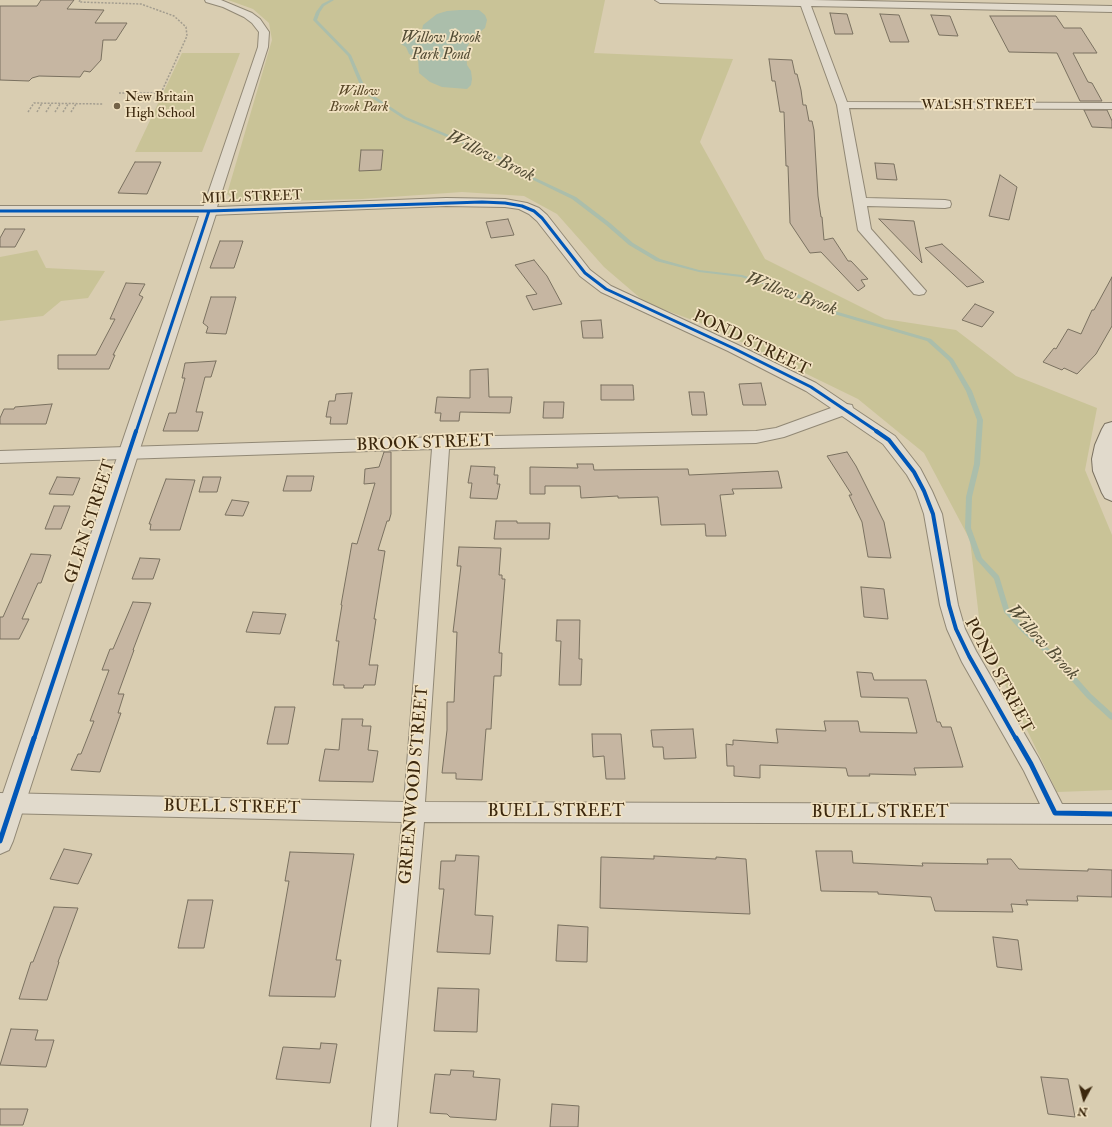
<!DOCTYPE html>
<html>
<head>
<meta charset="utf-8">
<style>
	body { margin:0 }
	#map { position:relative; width:1112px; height:1127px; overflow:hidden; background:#d9cdb1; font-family:"IM FELL Double Pica",serif }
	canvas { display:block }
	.north { position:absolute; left:1064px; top:1079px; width:40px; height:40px; -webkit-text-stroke:3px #f1e2c2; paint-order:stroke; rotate:187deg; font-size:11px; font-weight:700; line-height:16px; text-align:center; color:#3c280e }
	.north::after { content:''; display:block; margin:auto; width:14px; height:18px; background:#3c280e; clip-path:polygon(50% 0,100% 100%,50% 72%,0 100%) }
</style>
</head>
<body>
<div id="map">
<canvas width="1112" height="1127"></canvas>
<div class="north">N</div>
</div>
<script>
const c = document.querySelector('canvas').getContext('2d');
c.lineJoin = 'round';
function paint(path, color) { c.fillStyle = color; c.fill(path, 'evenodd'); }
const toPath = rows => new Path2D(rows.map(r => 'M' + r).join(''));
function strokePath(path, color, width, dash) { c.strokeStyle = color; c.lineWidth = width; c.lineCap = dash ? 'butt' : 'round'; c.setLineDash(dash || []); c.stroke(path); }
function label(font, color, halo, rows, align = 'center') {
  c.font = font + ' "IM FELL Double Pica",serif'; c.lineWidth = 3.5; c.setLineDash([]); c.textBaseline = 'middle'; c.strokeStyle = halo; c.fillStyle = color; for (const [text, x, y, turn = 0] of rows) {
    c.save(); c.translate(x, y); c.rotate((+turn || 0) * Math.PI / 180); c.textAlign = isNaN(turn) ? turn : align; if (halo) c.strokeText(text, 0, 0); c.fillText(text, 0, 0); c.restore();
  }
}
paint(toPath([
	[228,0,605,0,594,53,733,59,700,142,765,259,885,319,956,330,1016,376,1097,408,1085,470,1112,535,1112,790,1057,792,981,635,970,540,924,453,858,399,706,325,646,303,604,267,557,214,524,196,462,192,362,199,239,202,227,194,272,40,269,23,253,9],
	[182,53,240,53,202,152,135,152],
	[37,250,46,268,105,271,88,298,61,301,43,316,0,321,0,257]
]), '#c9c397');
paint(toPath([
	[460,10,479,10,485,15,487,20,485,28,471,39,466,50,467,65,471,71,472,79,471,85,467,89,442,87,430,82,419,73,418,58,409,54,406,47,401,44,403,41,417,34,422,30,423,25,437,14,447,11]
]), '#abbeab');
paint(toPath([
	[330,0,334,0,324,6,320,12,317,20,351,55,364,85,371,94,406,117,499,156,529,175,576,197,610,223,633,243,660,259,699,270,742,275,788,289,831,310,931,339,953,359,972,391,983,420,980,464,972,497,971,528,982,558,999,576,1009,609,1026,628,1059,658,1091,694,1112,713,1112,720,1110,719,1087,698,1055,662,1022,632,1004,612,994,579,976,559,965,528,966,497,974,464,977,420,966,391,949,361,927,341,827,312,784,291,741,277,699,272,656,261,629,245,606,225,572,199,527,177,497,158,404,119,369,96,360,85,348,56,313,20,316,12,322,4,330,0]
]), '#abbeab');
const building = toPath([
	[41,0,74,0,67,9,104,10,95,23,127,23,116,40,103,40,101,60,90,72,84,71,80,77,39,76,32,78,29,81,0,80,0,6,37,6,41,0],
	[830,13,847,14,853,34,835,34,830,13],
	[880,14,899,15,909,42,890,42,880,14],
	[931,15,950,16,958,36,939,35,931,15],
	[990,16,1056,16,1064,28,1081,28,1097,53,1073,53,1088,82,1092,83,1102,101,1080,101,1057,53,1009,52,990,16],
	[769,59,792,60,795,74,797,74,801,90,803,105,806,105,809,121,812,121,814,130,818,196,821,217,822,217,824,240,833,238,848,261,851,261,868,279,861,280,865,286,858,291,821,252,810,253,790,223,788,166,786,166,784,112,780,112,775,81,772,81,769,59],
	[1084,110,1107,110,1112,121,1112,128,1092,127,1084,110],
	[361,150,383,150,381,170,359,171,361,150],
	[135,162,161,162,147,194,118,193,135,162],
	[875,163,894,164,897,180,877,179,875,163],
	[1000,175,1017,187,1009,220,989,216,1000,175],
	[508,219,514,235,491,238,486,222,508,219],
	[879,219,914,221,922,263,879,219],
	[5,229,25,229,15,247,0,247,0,238,5,229],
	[220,241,243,241,234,268,210,268,220,241],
	[942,244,984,282,967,287,925,248,942,244],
	[534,260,547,276,562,304,533,310,526,296,537,294,515,265,534,260],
	[1112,277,1112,326,1096,354,1077,374,1064,368,1062,370,1043,362,1054,348,1056,349,1068,329,1081,334,1092,310,1094,310,1112,277],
	[126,283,145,284,139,295,143,297,113,355,115,355,109,369,58,369,58,355,96,355,115,319,110,319,126,283],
	[211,297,236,297,226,334,206,333,208,327,203,323,211,297],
	[975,304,994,312,982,327,962,320,975,304],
	[601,320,603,338,583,338,581,321,601,320],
	[216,361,211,377,205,377,196,412,203,412,198,431,163,431,169,413,176,413,185,378,182,378,185,363,216,361],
	[488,369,489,397,512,397,510,413,460,412,459,421,440,421,441,413,435,413,437,397,470,398,470,370,488,369],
	[761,383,766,405,743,405,739,384,761,383],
	[601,385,633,385,634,400,601,400,601,385],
	[689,392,704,392,707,415,692,415,689,392],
	[352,393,347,424,330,424,331,417,326,417,329,401,335,401,336,394,352,393],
	[544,402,564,402,563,418,543,418,544,402],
	[52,404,46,424,0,424,0,418,4,409,14,409,15,407,52,404],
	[384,452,391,452,391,514,389,521,387,521,378,550,385,551,374,619,376,619,369,665,378,665,375,685,364,685,363,688,344,688,344,685,333,685,339,641,336,641,342,605,341,605,352,543,357,544,375,483,364,484,365,469,379,467,384,452],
	[847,452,856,466,884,522,891,558,868,557,862,522,849,495,852,495,827,456,847,452],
	[577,464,593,464,594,470,688,469,689,475,778,471,782,488,732,489,734,494,720,495,726,536,706,536,705,524,661,525,658,497,618,498,618,496,581,498,580,486,545,486,545,494,530,494,530,467,578,468,577,464],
	[471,466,495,467,494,475,498,475,497,484,500,484,497,499,470,498,472,483,468,483,471,466],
	[287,476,314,476,311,491,283,491,287,476],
	[57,477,80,478,73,495,49,494,57,477],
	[203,477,221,477,217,492,199,492,203,477],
	[166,479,195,480,180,530,150,530,151,524,149,524,166,479],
	[232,500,249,502,243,516,225,515,232,500],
	[54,506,70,506,61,529,45,529,54,506],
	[496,521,517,521,517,523,550,523,549,539,494,539,496,521],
	[459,547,501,548,499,575,502,575,502,579,505,579,499,653,502,653,501,676,494,676,491,729,486,729,482,780,456,779,456,773,442,773,447,730,447,702,454,702,457,632,453,632,461,566,457,566,459,547],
	[31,554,51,555,41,583,38,583,22,619,29,619,19,639,0,639,0,617,3,617,31,554],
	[140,558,160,559,153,579,132,579,140,558],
	[861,587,884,589,888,619,864,617,861,587],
	[133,602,151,603,133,650,134,650,118,694,124,694,118,713,121,713,100,772,71,770,78,754,81,754,94,721,90,721,109,670,102,670,110,649,113,649,133,602],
	[253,612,286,614,280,634,246,632,253,612],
	[557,620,580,620,579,659,582,659,581,685,559,685,561,641,556,641,557,620],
	[857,672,872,673,874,680,926,680,937,722,940,722,942,727,951,727,963,767,914,768,916,775,869,774,870,776,848,776,846,768,760,765,760,778,734,776,734,766,727,766,726,744,733,745,733,740,778,743,776,729,826,731,824,721,858,721,860,732,917,733,908,698,861,697,857,672],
	[275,707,295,707,288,744,267,744,275,707],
	[342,719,363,719,362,726,371,726,368,750,378,751,373,782,319,781,325,749,339,750,342,719],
	[693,729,696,758,664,759,663,747,653,747,651,730,693,729],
	[592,734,621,734,625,779,606,779,604,756,593,757,592,734],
	[64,849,92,854,78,884,50,879,64,849],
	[816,851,852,851,853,863,923,866,922,863,988,864,987,859,1011,859,1019,869,1088,871,1088,869,1112,870,1112,897,1077,896,1078,901,1026,900,1028,905,1011,904,1013,912,935,911,931,897,878,894,878,892,821,891,816,851],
	[290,852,354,854,336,960,341,960,335,997,269,996,289,881,285,881,290,852],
	[456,855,479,856,475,915,493,916,490,954,437,952,444,889,439,889,441,861,455,861,456,855],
	[654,856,716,859,716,857,746,859,750,914,600,908,601,857,654,859,654,856],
	[188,900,213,900,204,948,178,948,188,900],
	[54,907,78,908,58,962,59,962,47,1000,19,999,31,962,33,962,54,907],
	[558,925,588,927,587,962,556,961,558,925],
	[993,937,1018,940,1022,970,997,967,993,937],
	[438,988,479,989,477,1032,434,1031,438,988],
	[11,1029,38,1030,35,1040,54,1040,46,1067,0,1065,11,1029],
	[321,1043,337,1044,330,1083,276,1079,283,1047,320,1049,321,1043],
	[451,1070,474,1071,473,1077,500,1079,496,1120,450,1117,447,1114,430,1113,435,1074,450,1075,451,1070],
	[1041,1077,1068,1079,1075,1117,1048,1114,1041,1077],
	[552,1104,579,1106,578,1127,550,1127,552,1104],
	[0,1109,28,1109,23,1125,0,1125,0,1109]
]);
paint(building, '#c6b6a2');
strokePath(building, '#7a7160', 1);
const minor = toPath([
	[205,0,221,0,252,13,260,19,269,32,268,47,217,207,446,198,505,199,527,203,539,208,547,215,590,270,611,286,738,345,816,383,847,404,852,405,853,408,895,436,920,468,932,491,942,514,958,605,965,629,976,651,1038,757,1062,804,1112,804,1112,824,424,822,397,1127,371,1127,402,822,0,813,0,793,404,802,432,449,0,463,0,451,441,437,756,431,776,428,831,408,806,391,728,351,601,292,580,276,537,221,529,214,519,209,505,207,446,206,209,215,204,214,202,211,258,47,259,32,252,23,244,17,223,7,206,2,205,0],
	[842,416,883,444,907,475,916,491,924,514,940,605,947,629,962,662,1024,771,1040,804,425,802,449,449,756,443,784,437,842,416],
	[655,0,812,0,1112,6,1112,12,811,6,847,102,1112,103,1112,109,849,108,866,198,945,200,950,201,951,204,950,207,945,208,867,206,871,229,926,291,924,294,919,295,914,294,858,230,837,105,801,6,660,3,655,0]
]);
const tertiary = toPath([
	[0,206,209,206,215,208,217,211,13,841,9,850,0,854,0,802,199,216,0,216,0,206]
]);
const secondary = toPath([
	[1112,422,1112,501,1105,498,1102,493,1093,471,1092,459,1095,445,1102,429,1105,424,1112,422]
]);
strokePath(minor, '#918875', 2);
strokePath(tertiary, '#918875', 2);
strokePath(secondary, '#7a7160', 2);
strokePath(toPath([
	[80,0,79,2,141,4,174,16,186,27,187,36,161,93,119,93],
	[28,112,34,103,103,104],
	[37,112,42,103],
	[46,112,51,104],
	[55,112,60,104],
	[63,112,68,104],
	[71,112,76,104]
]), '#a39d8f', 1.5, [2, 1.5]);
paint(minor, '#e1dacc');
paint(tertiary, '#e1dacc');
paint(secondary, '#e1dacc');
strokePath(toPath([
	[0,211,209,211,482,202,505,203,522,206,534,211,542,218,585,273,606,289,733,348,811,387,878,432],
	[136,432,209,211]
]), '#0057b8', 3);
strokePath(toPath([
	[876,431,889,440,914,472,924,491,933,514,949,605,956,629,969,656,1016,739],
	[34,739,136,431]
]), '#0057b8', 4);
strokePath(toPath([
	[1016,738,1031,764,1055,813,1112,814],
	[0,841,34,738]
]), '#0057b8', 5);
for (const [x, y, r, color] of [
	[117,106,4,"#736247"]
]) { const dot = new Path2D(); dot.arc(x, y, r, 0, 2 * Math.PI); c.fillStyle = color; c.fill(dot); strokePath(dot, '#f1e2c2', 1.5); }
label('italic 14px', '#564525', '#f1e2c2', [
	["Willow",359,92],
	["Brook Park",359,108]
]);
label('14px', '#3c280e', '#f1e2c2', [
	["New Britain",125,98],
	["High School",125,114]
], 'left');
label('14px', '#3c280e', '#f1e2c2', [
	["WALSH STREET",978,106],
	["MILL STREET",252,198,-2]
]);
label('italic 15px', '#534c35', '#f1e2c2', [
	["Willow Brook",441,39],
	["Park Pond",441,56]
]);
label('17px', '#3c280e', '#f1e2c2', [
	["POND STREET",751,344,26],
	["BROOK STREET",425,444,-2],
	["GLEN STREET",91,522,-72],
	["POND STREET",998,676,62],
	["GREENWOOD STREET",415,785,-85],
	["BUELL STREET",232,808,1],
	["BUELL STREET",556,812],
	["BUELL STREET",880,813]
]);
label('italic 18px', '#534c35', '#f1e2c2', [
	["Willow Brook",490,157,26],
	["Willow Brook",791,295,20],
	["Willow Brook",1042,643,47]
]);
</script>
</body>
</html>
